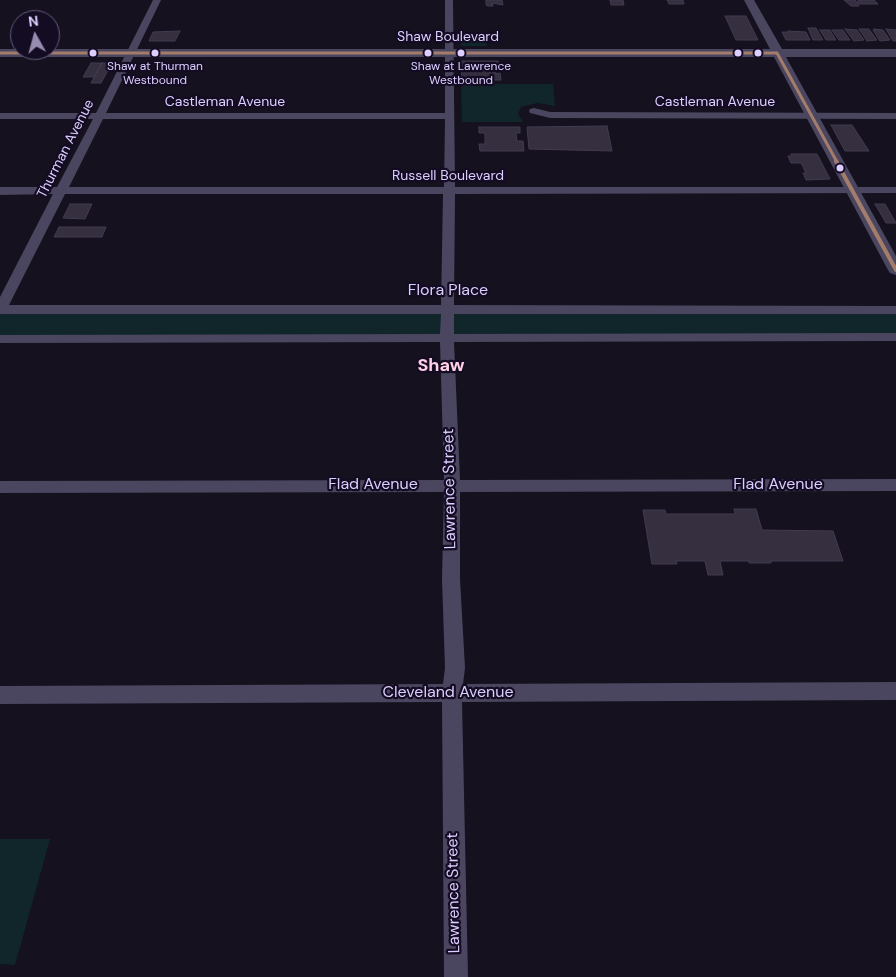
<!DOCTYPE html>
<html>
<head>
<meta charset="utf-8">
<style>
	body { margin:0 }
	#map { position:relative; width:896px; height:977px; overflow:hidden; background:#15111e; font-family:"DM Sans",sans-serif }
	canvas { display:block }
	.north { position:absolute; left:10px; top:10px; width:50px; height:50px; box-sizing:border-box; background:#140c23; border:1px solid #645a7b; border-radius:50%; rotate:353deg; font-size:14px; font-weight:700; line-height:20px; text-align:center; color:#dcceff }
	.north::after { content:''; display:block; margin:auto; width:18px; height:22px; background:#968cb0; clip-path:polygon(50% 0,100% 100%,50% 72%,0 100%) }
</style>
</head>
<body>
<div id="map">
<canvas width="896" height="977"></canvas>
<div class="north">N</div>
</div>
<script>
const c = document.querySelector('canvas').getContext('2d');
c.lineJoin = 'round';
function paint(path, color) { c.fillStyle = color; c.fill(path, 'evenodd'); }
const toPath = rows => new Path2D(rows.map(r => 'M' + r).join(''));
function strokePath(path, color, width, dash) { c.strokeStyle = color; c.lineWidth = width; c.lineCap = dash ? 'butt' : 'round'; c.setLineDash(dash || []); c.stroke(path); }
function label(font, color, halo, rows, align = 'center') {
  c.font = font + ' "DM Sans",sans-serif'; c.lineWidth = 4.5; c.setLineDash([]); c.textBaseline = 'middle'; c.strokeStyle = halo; c.fillStyle = color; for (const [text, x, y, turn = 0] of rows) {
    c.save(); c.translate(x, y); c.rotate((+turn || 0) * Math.PI / 180); c.textAlign = isNaN(turn) ? turn : align; if (halo) c.strokeText(text, 0, 0); c.fillText(text, 0, 0); c.restore();
  }
}
paint(toPath([
	[461,35,486,35,487,46,461,46],
	[461,84,553,84,555,106,537,103,521,107,518,114,523,122,462,122],
	[0,309,896,310,896,337,0,339],
	[0,839,50,839,15,965,0,964]
]), '#10262b');
const building = toPath([
	[486,0,502,0,503,5,492,3,493,6,488,6,486,5,486,0],
	[610,0,623,0,624,5,611,5,610,0],
	[667,0,683,0,684,4,669,4,667,0],
	[844,0,855,0,859,6,851,6,844,0],
	[859,0,874,0,878,4,859,4,857,1,860,1,859,0],
	[725,16,746,16,758,40,736,40,725,16],
	[808,28,816,28,823,40,813,40,808,28],
	[845,29,857,30,864,40,854,41,845,29],
	[859,29,869,29,877,40,867,41,859,29],
	[874,29,883,30,890,40,880,41,873,30,875,30,874,29],
	[886,29,896,30,896,41,893,41,886,29],
	[820,30,830,30,836,40,826,40,820,30],
	[832,30,843,30,850,40,839,40,832,30],
	[180,31,175,41,149,41,153,32,180,31],
	[788,31,806,32,810,40,786,40,782,32,789,32,788,31],
	[461,61,498,61,499,66,495,66,496,74,500,73,501,80,489,80,489,82,462,82,461,61],
	[91,63,102,63,94,77,83,77,91,63],
	[102,63,112,63,101,83,91,83,102,63],
	[831,125,852,125,869,151,845,151,831,125],
	[607,126,612,151,529,149,527,127,607,126],
	[479,127,520,127,520,133,516,133,517,141,523,141,524,151,480,151,479,144,485,144,485,133,479,133,479,127],
	[791,154,817,154,830,179,806,180,803,173,806,173,801,163,791,163,788,156,792,156,791,154],
	[70,204,92,204,85,219,63,218,70,204],
	[875,204,885,204,896,223,886,223,875,204],
	[59,227,106,227,102,237,54,237,59,227],
	[734,509,756,509,762,530,833,531,843,561,771,561,771,563,749,563,749,561,720,561,723,575,708,575,705,561,676,561,677,564,652,564,643,510,665,510,666,514,735,514,734,509]
]);
paint(building, '#352f40');
strokePath(building, '#433b52', 1);
paint(toPath([
	[153,0,161,0,106,113,445,113,445,0,453,0,455,187,896,187,896,193,455,194,454,305,896,306,896,314,454,314,454,334,896,333,896,341,454,342,460,480,896,479,896,491,460,492,460,579,465,668,463,684,896,682,896,700,462,702,468,977,444,977,442,702,0,704,0,686,443,684,445,668,442,579,444,492,0,493,0,481,444,480,440,342,0,343,0,335,440,334,441,314,0,314,0,297,53,194,0,195,0,187,57,187,93,119,0,119,0,113,96,113,153,0],
	[103,119,445,119,444,187,69,187,103,119],
	[65,194,443,194,441,305,9,305,65,194],
	[534,108,550,112,896,113,896,119,550,118,530,113,529,111,530,109,534,108]
]), '#4b465f');
paint(toPath([
	[744,0,754,0,782,49,896,49,896,57,786,57,896,256,896,275,890,273,888,270,774,57,0,57,0,49,770,49,744,0]
]), '#4b465f');
strokePath(toPath([
	[0,53,777,53],
	[777,53,837,162]
]), '#a37c6c', 3);
strokePath(toPath([
	[836,161,896,270]
]), '#a37c6c', 4);
for (const [x, y, r, color] of [
	[93,53,4.5,"#dcceff"],
	[155,53,4.5,"#dcceff"],
	[428,53,4.5,"#dcceff"],
	[461,53,4.5,"#dcceff"],
	[738,53,4.5,"#dcceff"],
	[758,53,4.5,"#dcceff"],
	[840,168,4.5,"#dcceff"]
]) { const dot = new Path2D(); dot.arc(x, y, r, 0, 2 * Math.PI); c.fillStyle = color; c.fill(dot); strokePath(dot, '#140c23', 2); }
label('12px', '#dcceff', '#140c23', [
	["Shaw at Thurman",155,67],
	["Westbound",155,81],
	["Shaw at Lawrence",461,67],
	["Westbound",461,81]
]);
label('14px', '#dcceff', '#140c23', [
	["Shaw Boulevard",448,37],
	["Castleman Avenue",225,102],
	["Castleman Avenue",715,102],
	["Thurman Avenue",66,149,-63],
	["Russell Boulevard",448,176]
]);
label('16px', '#dcceff', '#140c23', [
	["Flora Place",448,291],
	["Flad Avenue",373,485],
	["Flad Avenue",778,485],
	["Lawrence Street",450,489,-91],
	["Cleveland Avenue",448,693],
	["Lawrence Street",454,893,-91]
]);
label('bold 18px', '#ffd0e6', '#140c23', [
	["Shaw",441,366]
]);
</script>
</body>
</html>
